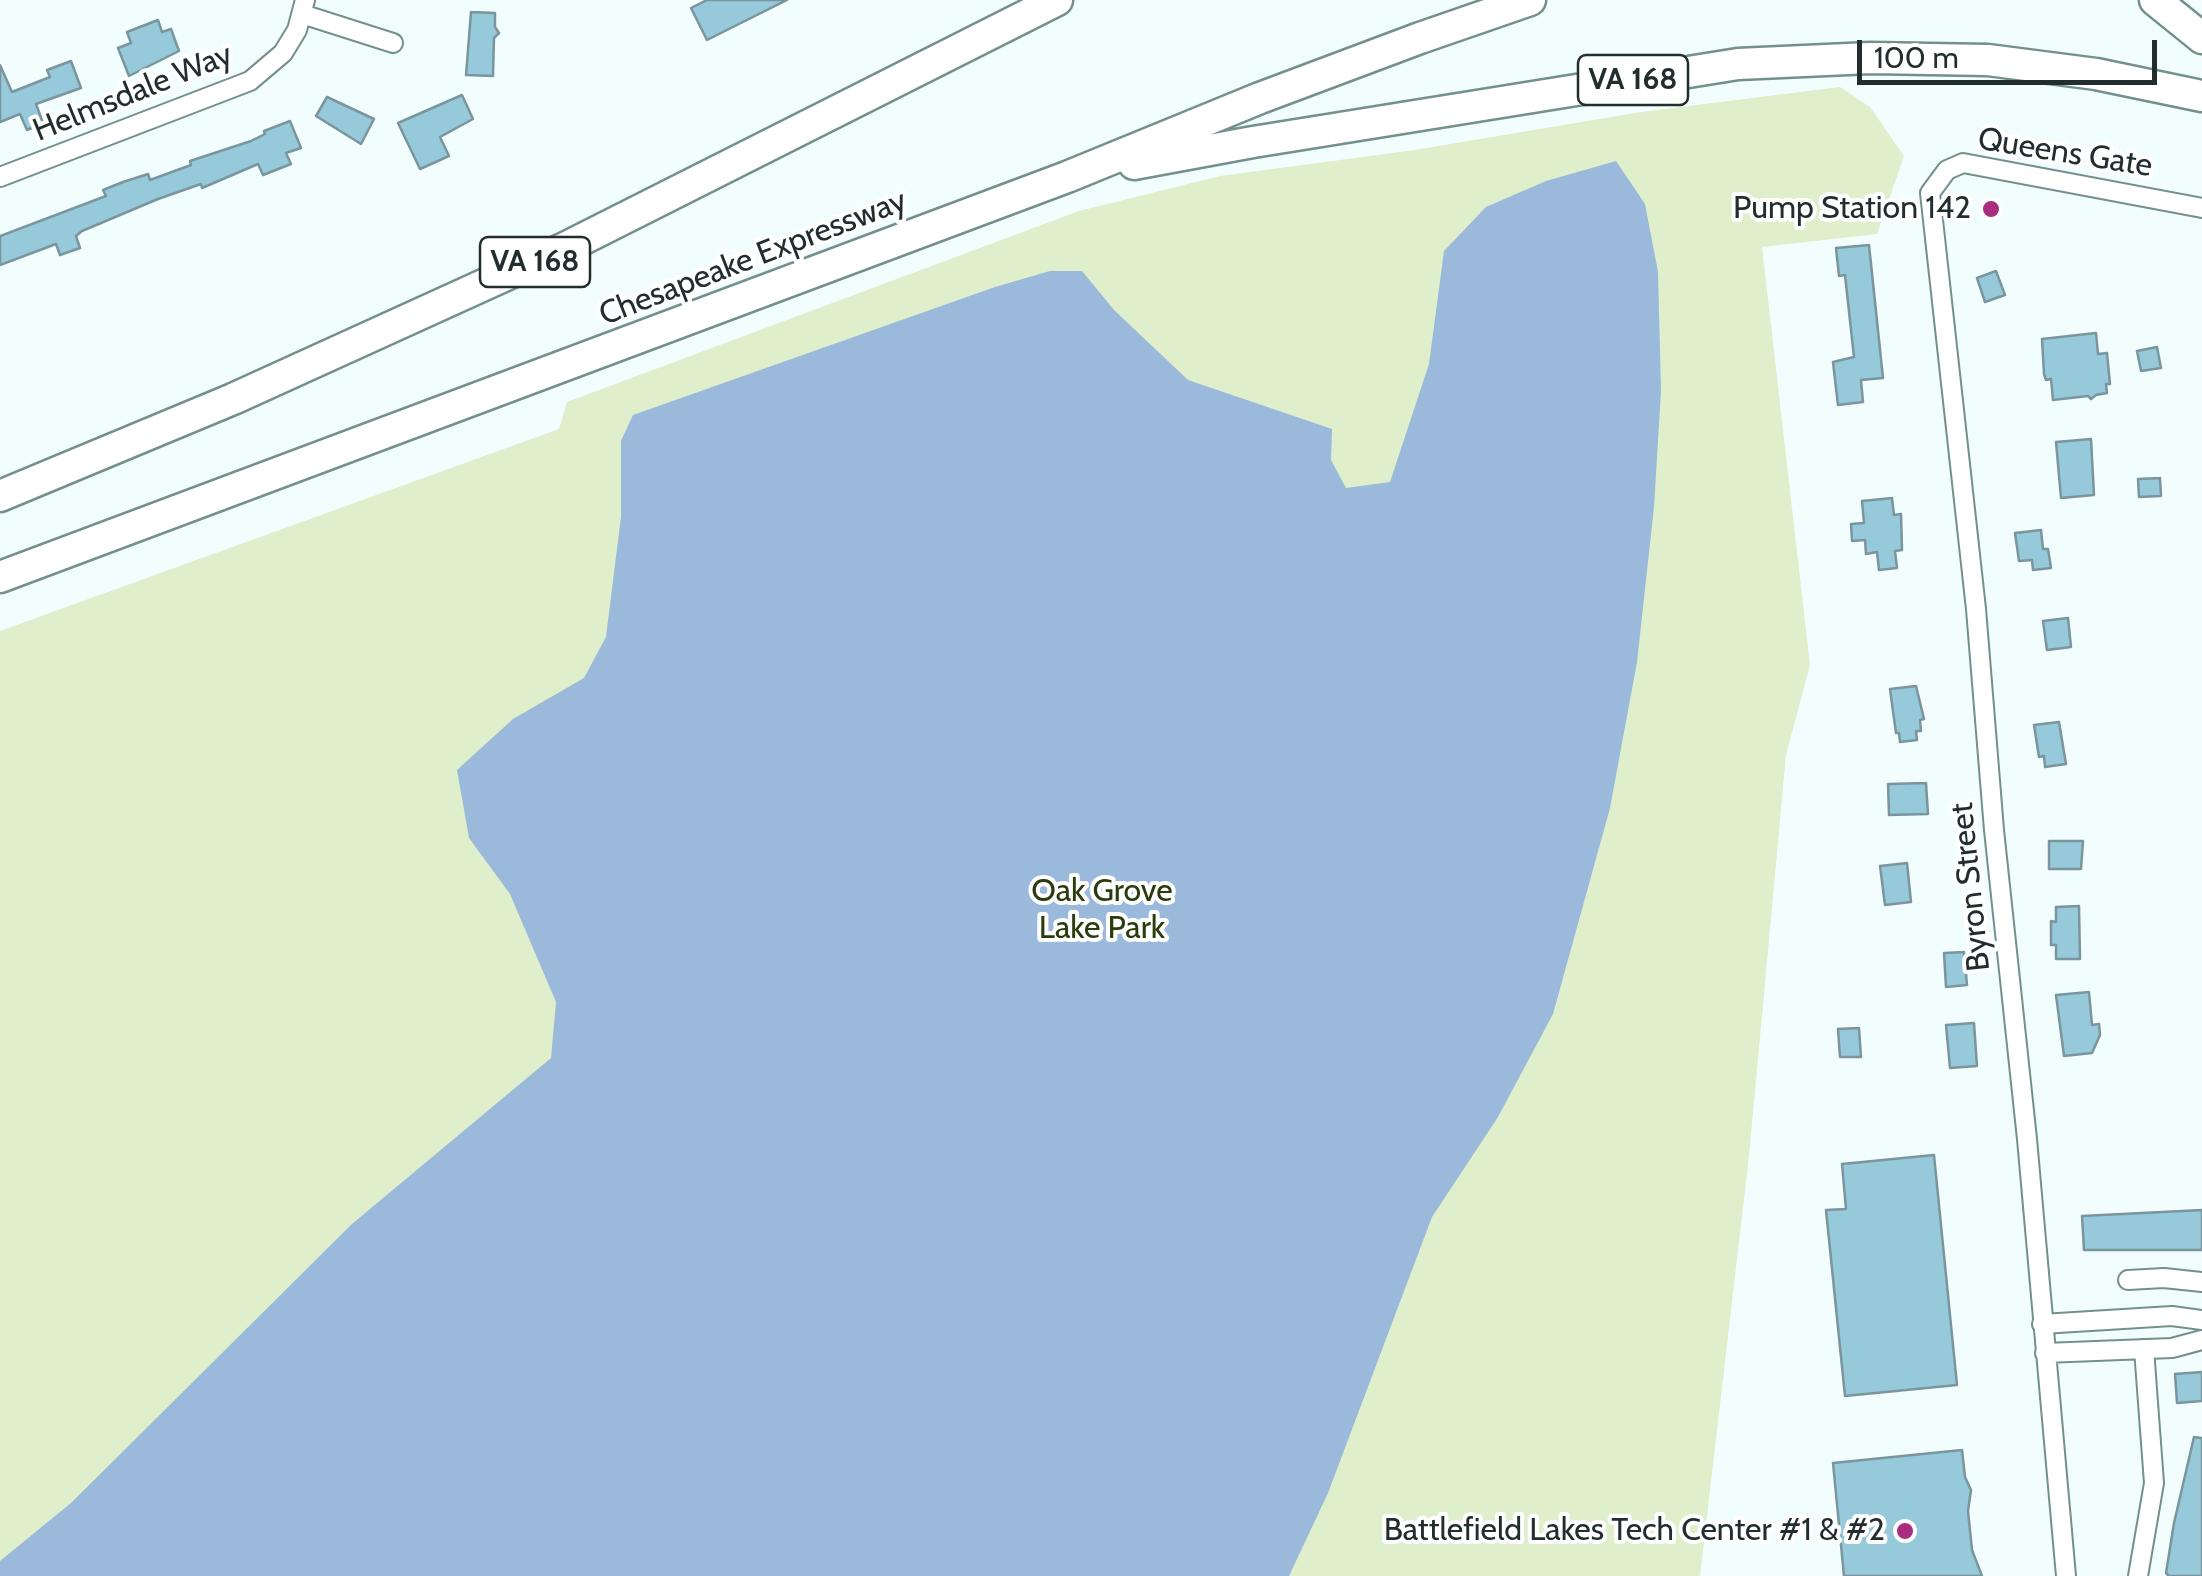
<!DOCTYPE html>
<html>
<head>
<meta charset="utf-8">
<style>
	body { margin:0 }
	#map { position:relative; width:2202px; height:1576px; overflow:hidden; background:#f2fefd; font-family:Cabin,sans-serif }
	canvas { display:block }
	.scale { position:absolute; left:1857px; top:40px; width:300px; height:45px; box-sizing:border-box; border:5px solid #222e2d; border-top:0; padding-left:12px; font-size:30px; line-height:35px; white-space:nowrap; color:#222e2d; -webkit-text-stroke:8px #fff; paint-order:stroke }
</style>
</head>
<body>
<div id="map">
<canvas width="2202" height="1576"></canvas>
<div class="scale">100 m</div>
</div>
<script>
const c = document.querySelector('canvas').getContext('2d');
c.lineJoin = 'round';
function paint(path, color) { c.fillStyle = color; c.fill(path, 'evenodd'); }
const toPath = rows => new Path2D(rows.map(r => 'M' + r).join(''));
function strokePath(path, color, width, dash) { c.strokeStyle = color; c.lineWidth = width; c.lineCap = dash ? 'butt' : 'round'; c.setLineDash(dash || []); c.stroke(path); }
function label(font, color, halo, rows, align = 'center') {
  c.font = font + ' Cabin,sans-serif'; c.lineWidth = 8; c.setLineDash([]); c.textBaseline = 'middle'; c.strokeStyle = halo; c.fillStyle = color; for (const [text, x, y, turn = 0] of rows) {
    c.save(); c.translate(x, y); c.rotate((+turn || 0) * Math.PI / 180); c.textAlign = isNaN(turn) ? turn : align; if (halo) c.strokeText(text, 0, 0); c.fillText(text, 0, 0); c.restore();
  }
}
paint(toPath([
	[1840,87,1870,107,1904,156,1877,234,1762,247,1810,665,1786,755,1749,1156,1700,1576,0,1576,0,631,559,429,567,402,1079,211,1220,176,1415,150,1641,112]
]), '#dfeecb');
paint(toPath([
	[1616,161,1645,204,1658,272,1661,391,1654,507,1637,662,1610,808,1553,1014,1498,1117,1432,1217,1328,1493,1289,1576,0,1576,0,1561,71,1503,352,1224,551,1058,556,1002,510,894,469,838,457,770,513,719,584,678,606,637,621,517,621,441,633,415,995,287,1050,271,1082,271,1114,310,1188,380,1332,429,1331,460,1346,488,1390,482,1429,364,1444,251,1486,207,1546,181]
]), '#9bb9db');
const building = toPath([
	[707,0,787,0,707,40,691,8,707,0],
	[471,12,495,13,495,27,499,33,494,38,493,76,466,75,471,12],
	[158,20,162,32,171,29,179,51,129,76,118,48,131,43,127,32,158,20],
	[71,61,81,88,36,104,43,123,27,130,20,114,0,122,0,65,12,92,50,77,47,70,71,61],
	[462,95,473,119,440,137,449,156,420,169,398,123,462,95],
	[327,97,374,119,361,144,316,116,327,97],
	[290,121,301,148,286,153,291,164,263,175,258,164,202,188,201,184,158,199,82,231,76,236,80,248,60,255,56,244,0,265,0,236,106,196,103,190,123,182,148,174,150,180,191,165,190,161,251,141,265,134,264,131,290,121],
	[1869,245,1883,378,1861,380,1863,402,1838,405,1833,362,1854,357,1845,275,1839,276,1836,248,1869,245],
	[1996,271,2005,295,1985,302,1977,278,1996,271],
	[2096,333,2098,354,2107,353,2110,384,2106,384,2107,393,2096,395,2091,399,2088,396,2053,400,2051,379,2046,380,2044,374,2042,339,2096,333],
	[2157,347,2161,368,2141,371,2137,351,2157,347],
	[2091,439,2094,495,2061,498,2056,442,2091,439],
	[2160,478,2161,496,2139,497,2138,479,2160,478],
	[1892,498,1894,515,1901,514,1902,550,1895,551,1897,568,1879,570,1877,552,1866,554,1865,540,1852,541,1851,524,1864,523,1862,501,1892,498],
	[2041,530,2043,549,2048,549,2051,568,2033,570,2032,560,2019,561,2015,533,2041,530],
	[2068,618,2071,647,2047,650,2043,621,2068,618],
	[1916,686,1924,719,1920,720,1921,731,1916,731,1917,740,1900,742,1899,733,1896,733,1890,689,1916,686],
	[2059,722,2066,764,2045,767,2044,756,2039,757,2034,725,2059,722],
	[1926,783,1928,814,1889,815,1888,784,1926,783],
	[2049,841,2083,841,2081,869,2049,869,2049,841],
	[1907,863,1911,902,1885,905,1880,866,1907,863],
	[2079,906,2080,959,2056,959,2056,945,2051,945,2051,921,2056,922,2056,907,2079,906],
	[1964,952,1967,985,1946,987,1944,953,1964,952],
	[2089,992,2092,1025,2099,1024,2100,1035,2092,1053,2064,1056,2056,995,2089,992],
	[1974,1023,1977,1066,1950,1068,1946,1025,1974,1023],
	[1859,1028,1861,1057,1840,1057,1838,1029,1859,1028],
	[1934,1155,1957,1385,1845,1396,1826,1210,1846,1209,1842,1164,1934,1155],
	[2202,1210,2202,1250,2084,1250,2082,1216,2202,1210],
	[2202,1372,2202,1401,2177,1403,2175,1374,2202,1372],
	[2194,1437,2202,1438,2202,1576,2169,1576,2166,1573,2174,1523,2194,1437],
	[1962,1450,1965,1477,1971,1490,1968,1511,1972,1550,1982,1576,1844,1576,1833,1463,1962,1450]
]);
paint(building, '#96c9da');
strokePath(building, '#7b959e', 2.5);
const street = toPath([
	[302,14,393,43],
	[0,177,250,81,283,53,297,30,305,0],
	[2128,1280,2164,1278,2202,1282],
	[2042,1324,2172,1316,2202,1320],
	[2045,1353,2172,1348,2202,1340],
	[2066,1576,2027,1139,1994,830,1976,609,1930,193,1947,170,1963,163,2202,208],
	[2138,1576,2154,1483,2144,1349]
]);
const highway = toPath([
	[2155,0,2202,38],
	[1134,164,1253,142,1738,64,1870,58,1988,60,2096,74,2202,96],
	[0,496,233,399,565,248,1057,0],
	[0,577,1067,177,1260,98,1420,38,1530,0]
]);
strokePath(street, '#73908d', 22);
strokePath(highway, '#73908d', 35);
strokePath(street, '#fff', 18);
strokePath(highway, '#fff', 30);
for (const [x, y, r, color] of [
	[1991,209,10,"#aa2d7f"],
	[1905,1531,10,"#aa2d7f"]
]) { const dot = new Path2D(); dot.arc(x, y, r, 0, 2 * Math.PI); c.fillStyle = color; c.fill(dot); strokePath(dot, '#fff', 4); }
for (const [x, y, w] of [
	[1633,80,110],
	[535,262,110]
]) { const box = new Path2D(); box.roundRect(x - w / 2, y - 25, w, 50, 8); c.fillStyle = '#fff'; c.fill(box); strokePath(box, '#222e2d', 2.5); }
label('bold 30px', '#222e2d', null, [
	["VA 168",1633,80],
	["VA 168",535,262]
]);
label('32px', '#222e2d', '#fff', [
	["Helmsdale Way",133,93,-22],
	["Queens Gate",2065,153,9],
	["Chesapeake Expressway",753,258,-21],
	["Byron Street",1971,887,-96]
]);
label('32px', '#222e2d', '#fff', [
	["Pump Station 142",1971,209],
	["Battlefield Lakes Tech Center #1 & #2",1885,1531]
], 'right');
label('32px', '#2a3b0d', '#fff', [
	["Oak Grove",1102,892],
	["Lake Park",1102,929]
]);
</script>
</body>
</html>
